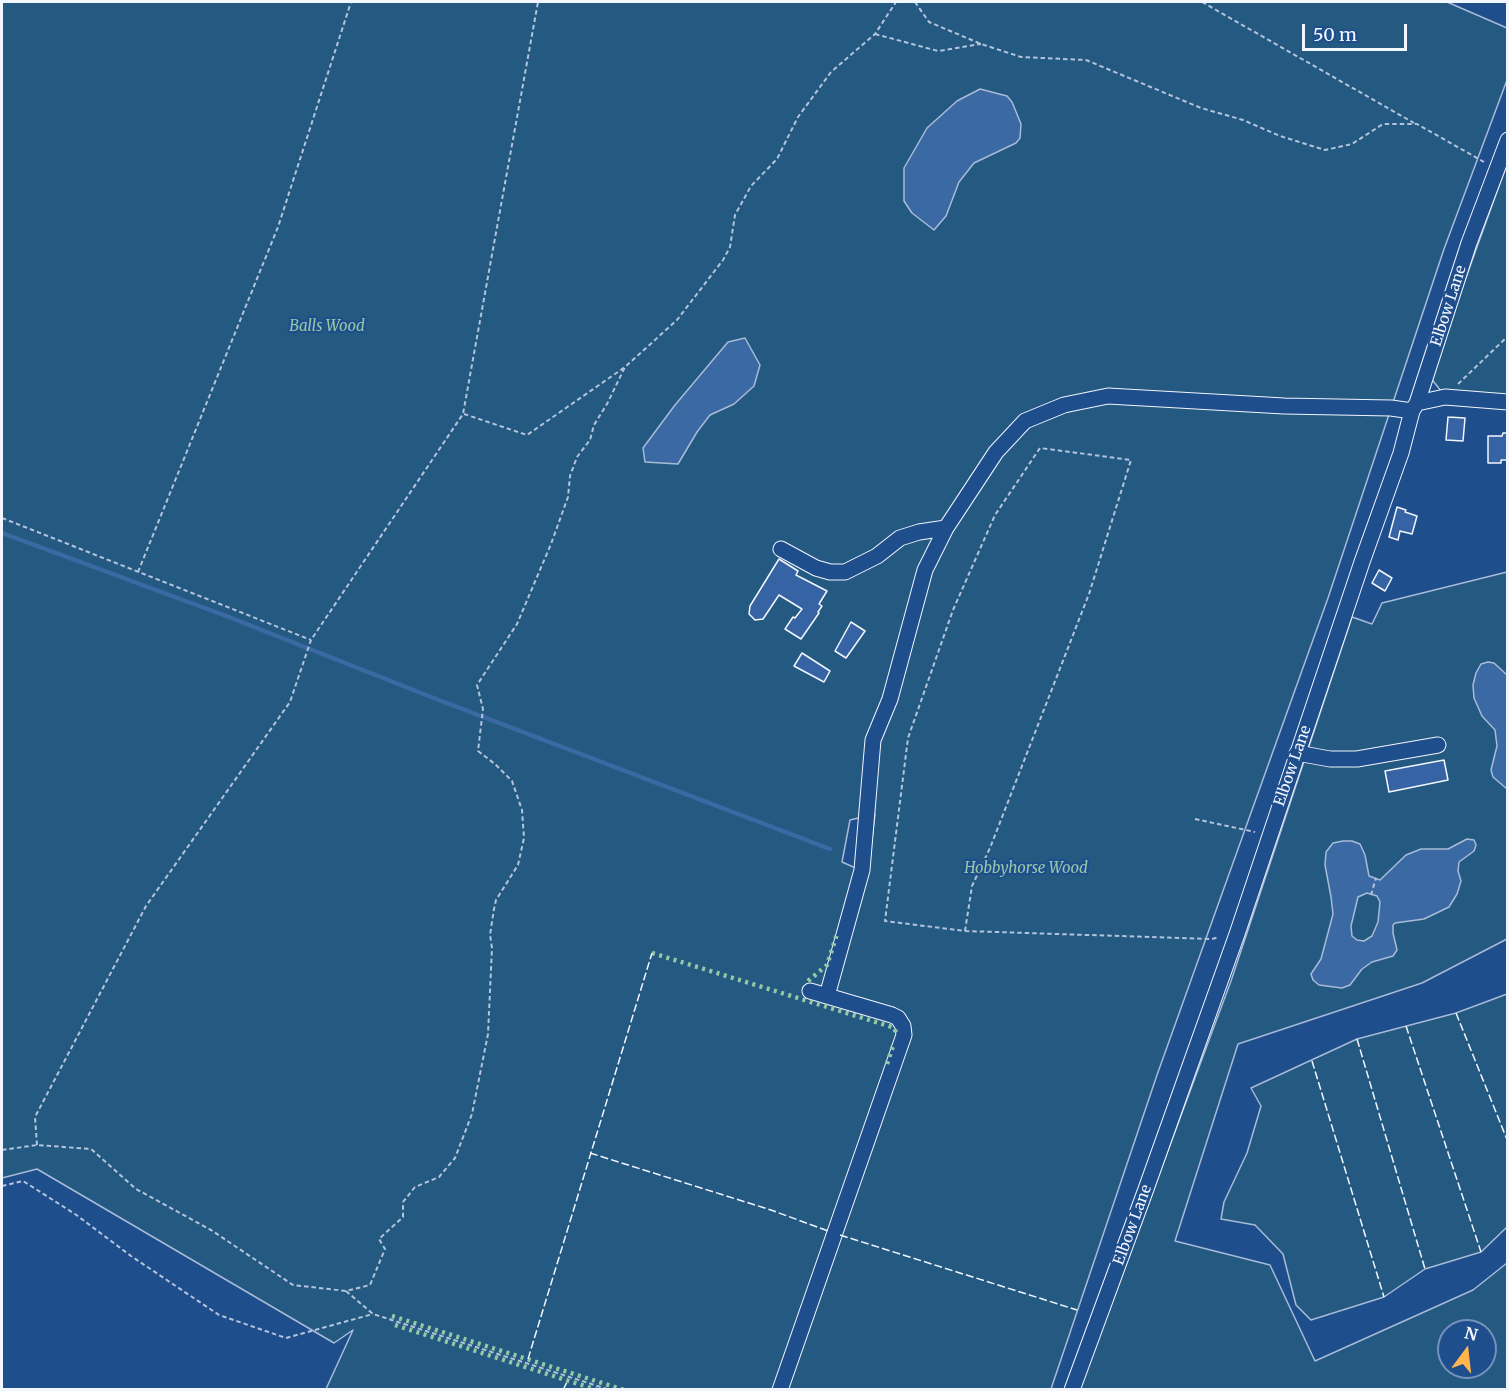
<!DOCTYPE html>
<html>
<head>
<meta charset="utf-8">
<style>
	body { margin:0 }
	#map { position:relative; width:1509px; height:1391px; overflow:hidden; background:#1f4e8c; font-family:Merriweather,serif }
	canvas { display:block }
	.frame { position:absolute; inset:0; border:3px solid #f2f6ff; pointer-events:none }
	.north { position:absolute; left:1437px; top:1319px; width:60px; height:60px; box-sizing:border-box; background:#1f4e8c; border:2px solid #7391ba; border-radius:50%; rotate:15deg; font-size:16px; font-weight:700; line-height:24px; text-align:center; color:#f2f6ff }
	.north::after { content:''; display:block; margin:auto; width:21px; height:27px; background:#ffb74d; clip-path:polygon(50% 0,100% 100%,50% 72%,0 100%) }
	.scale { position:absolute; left:1302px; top:24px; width:105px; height:27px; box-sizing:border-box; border:3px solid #f2f6ff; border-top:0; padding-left:8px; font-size:18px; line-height:21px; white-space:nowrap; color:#f2f6ff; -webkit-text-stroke:4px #1f4e8c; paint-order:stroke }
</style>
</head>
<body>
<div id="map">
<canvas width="1509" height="1391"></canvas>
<div class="frame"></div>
<div class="north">N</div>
<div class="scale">50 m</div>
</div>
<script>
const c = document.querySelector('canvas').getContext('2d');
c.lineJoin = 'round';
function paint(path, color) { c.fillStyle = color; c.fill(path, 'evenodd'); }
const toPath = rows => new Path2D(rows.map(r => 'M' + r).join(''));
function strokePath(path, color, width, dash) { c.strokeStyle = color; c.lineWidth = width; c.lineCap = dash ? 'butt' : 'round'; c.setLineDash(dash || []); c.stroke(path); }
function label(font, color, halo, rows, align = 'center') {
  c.font = font + ' Merriweather,serif'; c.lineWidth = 4.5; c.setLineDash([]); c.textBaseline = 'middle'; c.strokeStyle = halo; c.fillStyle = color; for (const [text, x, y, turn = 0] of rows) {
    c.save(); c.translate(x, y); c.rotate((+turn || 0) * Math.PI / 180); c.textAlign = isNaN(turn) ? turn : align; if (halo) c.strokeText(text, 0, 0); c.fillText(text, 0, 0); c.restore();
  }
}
const green = toPath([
	[2,2,1447,2,1507,28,1507,80,1444,249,1328,598,1157,1075,1051,1389,326,1389,353,1330,334,1343,37,1169,2,1178,2,2],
	[875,814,868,873,867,873,842,862,850,820,875,814],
	[1507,164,1507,398,1441,391,1430,377,1507,164],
	[1507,572,1507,939,1422,983,1238,1044,1175,1241,1270,1265,1315,1361,1473,1290,1507,1263,1507,1389,1079,1390,1231,981,1352,617,1372,624,1382,603,1507,572],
	[1449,1331,1485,1331,1485,1367,1449,1367,1449,1331],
	[1507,994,1507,1227,1481,1252,1425,1269,1384,1297,1311,1320,1296,1305,1283,1254,1255,1225,1221,1219,1224,1202,1247,1153,1261,1106,1251,1088,1357,1039,1456,1013,1507,994]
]);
paint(green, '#245a82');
strokePath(green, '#a8bbd7', 1.5);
const water = toPath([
	[980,89,1007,96,1012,102,1021,124,1020,138,1016,143,974,163,959,182,946,216,934,230,912,213,904,201,904,168,927,128,957,101,980,89],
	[745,338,760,365,754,386,734,404,710,415,697,432,678,464,645,462,643,448,675,405,728,342,745,338],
	[1488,662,1494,663,1507,675,1507,789,1493,777,1491,770,1497,746,1495,730,1482,716,1474,698,1473,685,1476,673,1481,664,1488,662],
	[1467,839,1474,840,1476,845,1474,851,1459,862,1458,871,1461,881,1457,894,1449,907,1424,919,1395,923,1393,925,1393,933,1397,950,1393,956,1372,962,1362,969,1350,985,1342,988,1319,985,1313,980,1311,974,1321,959,1333,914,1331,897,1325,865,1326,852,1333,843,1343,841,1352,841,1360,844,1365,855,1369,876,1380,880,1406,855,1421,849,1448,849,1467,839],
	[1367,893,1377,896,1380,902,1378,922,1372,936,1364,941,1357,940,1352,936,1351,926,1358,897,1367,893]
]);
paint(water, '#3b69a3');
strokePath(water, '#a8bbd7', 1.5);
strokePath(toPath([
	[2,533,229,617,431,697,830,849]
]), '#3b69a3', 4.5);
const building = toPath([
	[1448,417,1465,418,1463,441,1446,440,1448,417],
	[1503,433,1508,433,1508,460,1501,460,1501,463,1488,463,1488,436,1502,436,1503,433],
	[1397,507,1406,510,1405,512,1417,516,1412,534,1400,531,1398,540,1389,537,1397,507],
	[779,559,798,571,796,575,827,591,819,604,822,606,818,612,819,613,801,639,785,629,793,617,795,618,802,609,779,595,763,619,755,620,749,614,750,606,779,559],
	[1379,570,1392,578,1385,591,1372,583,1379,570],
	[851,622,865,631,846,658,835,651,851,622],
	[802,653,830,671,824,682,794,666,802,653],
	[1444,760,1448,780,1389,792,1385,771,1444,760]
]);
paint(building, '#3563a3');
strokePath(building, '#f2f6ff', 1.5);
const minor = toPath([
	[1417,403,1445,397,1508,402],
	[781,549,816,568,830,572,845,572,877,556,900,538,919,532,946,528],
	[1297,753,1330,759,1357,759,1438,745],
	[827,996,862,870,873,740,890,699,925,570,946,528,996,452,1025,421,1064,405,1108,396,1284,406,1391,408,1412,411],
	[780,1390,904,1035,903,1026,898,1018,892,1015,810,991],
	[1072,1390,1146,1189,1237,934,1362,562,1401,453,1412,411,1417,403,1469,243,1508,140]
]);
strokePath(minor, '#f2f6ff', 17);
strokePath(toPath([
	[915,2,929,22,981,44,1021,57,1086,60,1201,108,1243,120,1280,136,1325,150,1352,144,1383,124,1417,124,1484,162],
	[1202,2,1414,123],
	[875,34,938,51,981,44],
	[1458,384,1508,336],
	[464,414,527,435,625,367,677,320,723,260,730,247,735,215,751,186,777,159,798,117,831,72,875,34,896,2],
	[2,518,311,640],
	[138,572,278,227,351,2],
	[1195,819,1255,832],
	[1371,895,1376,878],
	[965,931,972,886,990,848,1089,594,1131,460,1040,448,995,515,953,610,908,738,885,921,965,931,1212,939,1219,937],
	[37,1145,35,1117,146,906,290,702,311,640,463,414,538,2],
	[2,1150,37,1145,91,1149,136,1189,211,1230,293,1285,346,1291,370,1285,385,1249,379,1239,403,1217,403,1202,415,1187,439,1177,455,1158,472,1114,488,1034,492,948,490,935,494,909,496,900,518,865,524,838,522,810,512,781,495,764,478,751,483,709,477,685,517,624,551,544,568,497,570,476,577,457,590,440,594,425,607,404,625,367],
	[2,1186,23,1181,75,1214,131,1256,219,1315,286,1338,373,1314],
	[346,1291,373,1314,610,1390]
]), '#b3c4dc', 2, [4.5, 3]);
strokePath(minor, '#1f4e8c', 15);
strokePath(toPath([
	[652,953,892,1027,895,1029,896,1036],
	[808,981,827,965,837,934],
	[887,1064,893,1046],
	[392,1316,624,1390],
	[395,1325,597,1390]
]), '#97c8a6', 4.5, [3, 4.5]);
strokePath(toPath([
	[1456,1013,1508,1142],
	[1406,1026,1481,1252],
	[1357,1039,1425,1269],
	[1312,1061,1384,1297],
	[590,1153,771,1210,828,1231],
	[840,1235,1077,1310],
	[528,1359,652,953],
	[563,1390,568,1380]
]), '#f2f6ff', 1.5, [8, 3]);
label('15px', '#f2f6ff', '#1f4e8c', [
	["Elbow Lane",1449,306,-72],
	["Elbow Lane",1293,766,-71],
	["Elbow Lane",1133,1225,-70]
]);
label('italic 15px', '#97c8a6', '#1f4e8c', [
	["Balls Wood",327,327],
	["Hobbyhorse Wood",1026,869]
]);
</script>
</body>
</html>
